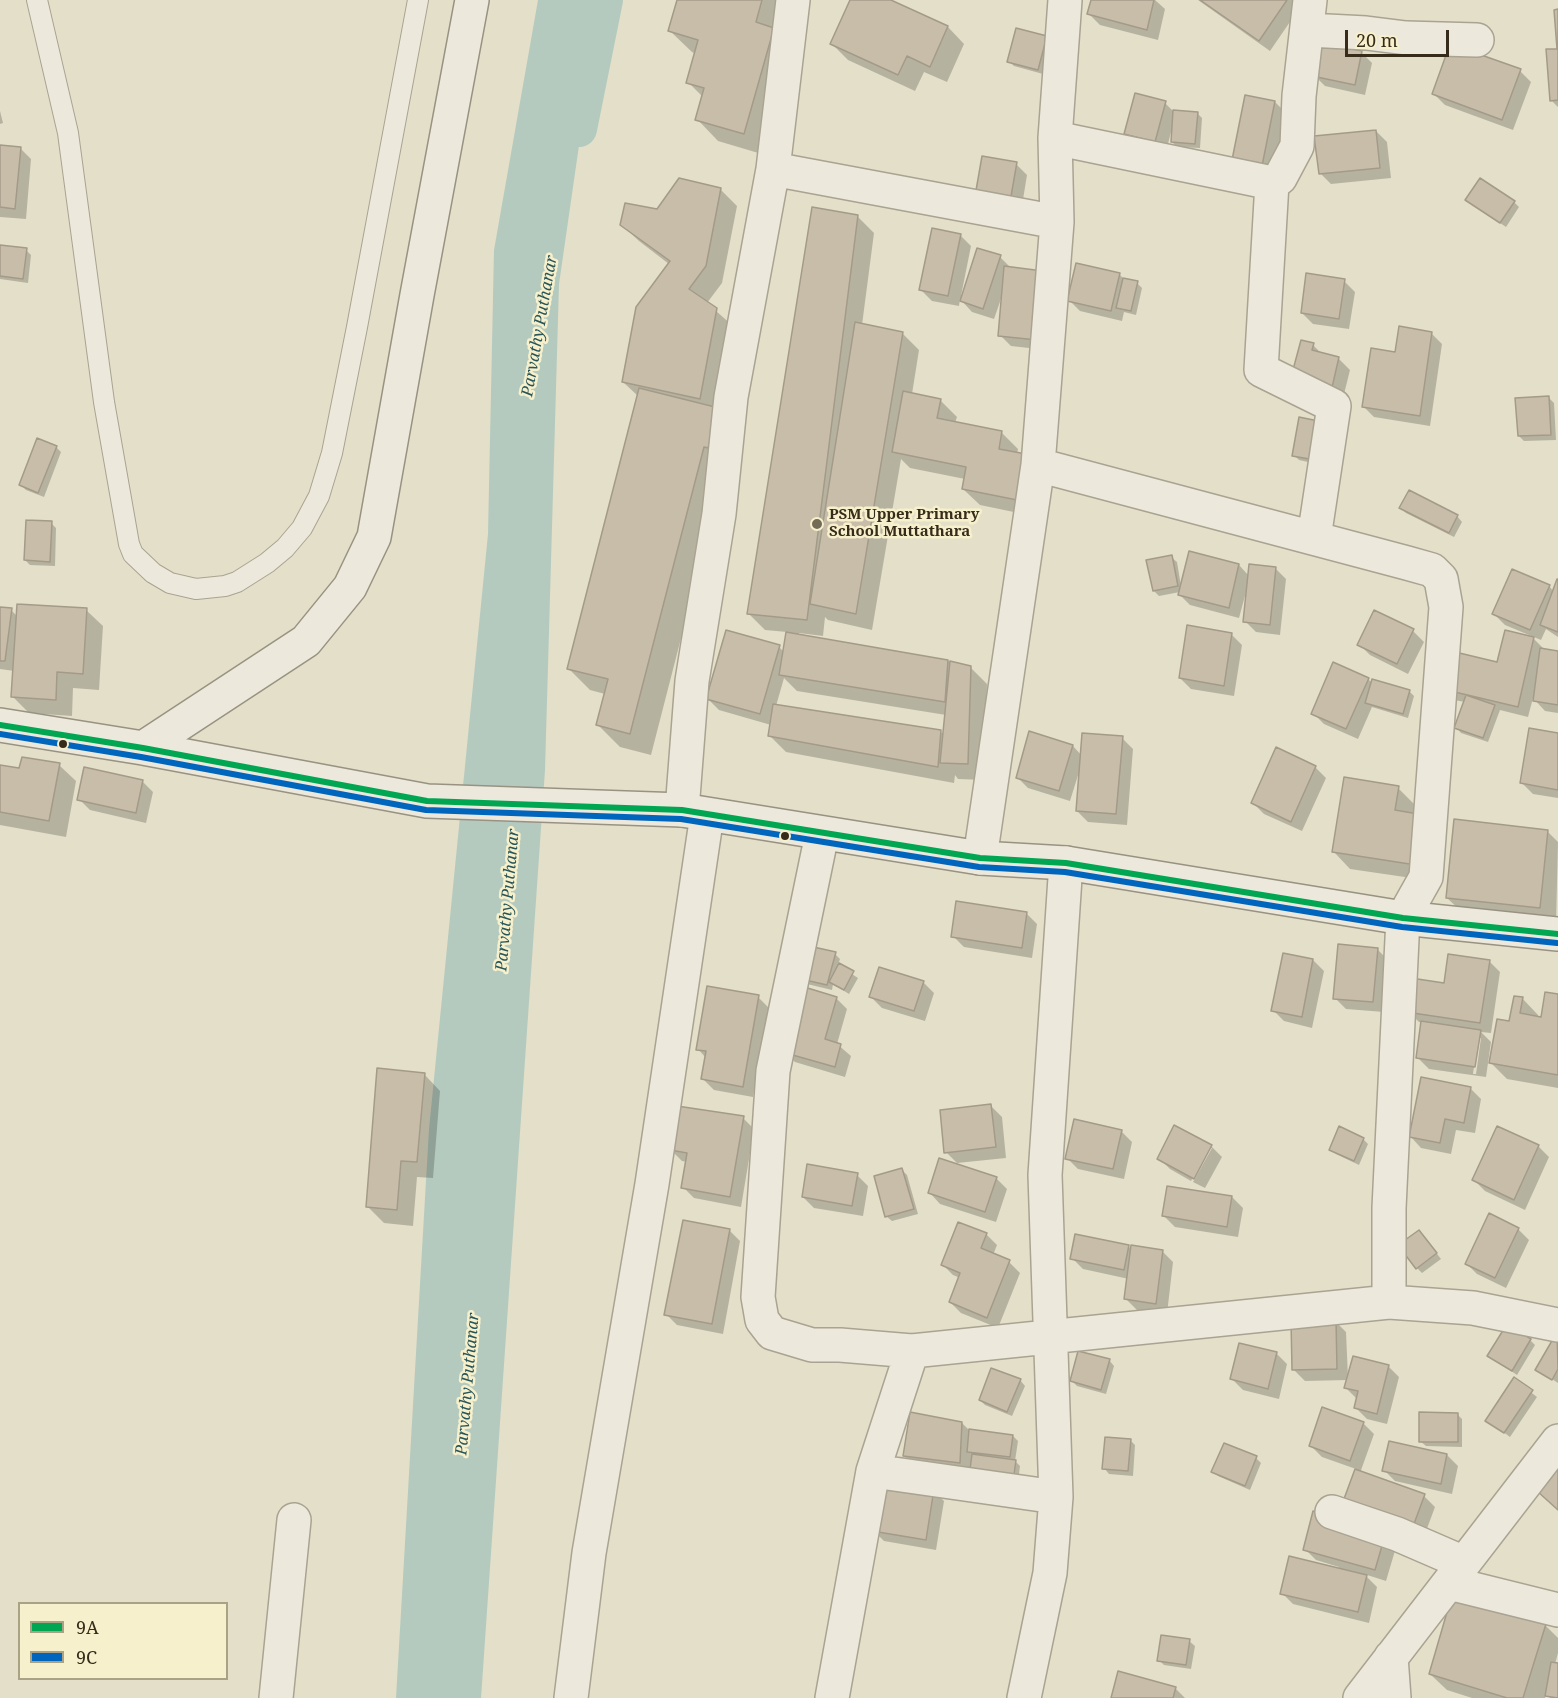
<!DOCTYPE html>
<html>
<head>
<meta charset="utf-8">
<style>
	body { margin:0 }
	#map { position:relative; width:1558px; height:1698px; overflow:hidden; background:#e4dfc8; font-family:"Noto Serif",serif }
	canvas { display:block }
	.legend { position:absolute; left:18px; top:1602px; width:210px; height:78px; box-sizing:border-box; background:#f7f0cc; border:2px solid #aaa285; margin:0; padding:8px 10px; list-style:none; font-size:18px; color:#372c1a }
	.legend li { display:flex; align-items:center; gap:12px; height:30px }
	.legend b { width:30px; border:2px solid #aaa285 }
	.scale { position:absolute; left:1345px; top:30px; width:104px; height:27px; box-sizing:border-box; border:3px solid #372c1a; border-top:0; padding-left:8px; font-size:18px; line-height:21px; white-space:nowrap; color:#372c1a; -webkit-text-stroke:4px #f7f0cc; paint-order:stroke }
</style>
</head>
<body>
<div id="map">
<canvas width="1558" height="1698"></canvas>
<ul class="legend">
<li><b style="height:8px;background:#00a651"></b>9A</li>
<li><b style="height:8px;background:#0065bd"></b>9C</li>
</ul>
<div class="scale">20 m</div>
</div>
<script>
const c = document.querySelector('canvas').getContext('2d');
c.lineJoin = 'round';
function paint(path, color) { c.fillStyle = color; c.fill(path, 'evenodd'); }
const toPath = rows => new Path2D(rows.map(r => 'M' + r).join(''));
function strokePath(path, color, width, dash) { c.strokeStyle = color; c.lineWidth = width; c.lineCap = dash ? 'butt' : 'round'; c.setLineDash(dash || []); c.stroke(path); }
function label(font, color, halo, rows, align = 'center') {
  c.font = font + ' "Noto Serif",serif'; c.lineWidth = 5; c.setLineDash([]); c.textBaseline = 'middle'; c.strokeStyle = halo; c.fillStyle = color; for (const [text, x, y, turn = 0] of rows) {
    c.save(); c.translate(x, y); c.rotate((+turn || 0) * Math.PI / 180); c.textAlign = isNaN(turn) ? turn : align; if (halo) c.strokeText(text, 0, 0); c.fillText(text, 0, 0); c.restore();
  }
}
paint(toPath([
	[538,0,600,0,559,284,545,770,481,1698,396,1698,429,1129,488,534,494,250]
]), '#b4cabf');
paint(toPath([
	[679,0,790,0,765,155,718,141,697,119,703,97,688,82,696,54,692,52,670,31],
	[851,0,888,0,948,27,964,44,947,82,924,72,915,91,848,60,832,44],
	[1092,0,1155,0,1165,9,1158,40,1100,25,1089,14],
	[1198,0,1305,0,1270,51],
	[1017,30,1051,43,1043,74,1014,66,1009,61],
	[1558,50,1558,107,1551,100],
	[1361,52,1372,63,1365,95,1325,86,1314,75],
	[1520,71,1531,82,1513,130,1445,105,1434,94],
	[1275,102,1286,113,1273,177,1244,170],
	[1165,103,1174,112,1197,113,1202,118,1200,148,1177,147,1172,142,1173,132,1171,132,1166,152,1136,145,1125,134],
	[0,111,3,123,0,124],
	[1376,131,1387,142,1391,178,1331,184,1320,173],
	[0,147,20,148,31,159,26,219,0,217],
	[1016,164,1027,175,1020,218,987,213],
	[720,189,737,206,722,283,707,303,733,326,725,467,651,755,620,747,598,725,605,694,590,690,568,668,638,396,623,382,669,264,639,241,622,225],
	[1514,202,1519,207,1506,227,1472,204],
	[857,216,874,233,862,325,902,333,919,350,912,394,940,400,957,417,955,423,1002,433,1018,449,1017,454,1033,516,980,505,963,489,965,479,910,468,901,459,872,630,828,620,825,617,823,636,799,633,799,636,948,661,970,667,987,684,984,780,958,779,955,775,954,783,786,752,770,736,771,725,719,710,708,699,779,647,784,652,787,632,765,630,748,613],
	[784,678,797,691,946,715,944,735,941,732,776,706],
	[960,235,971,246,961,296,963,296,1000,257,1012,269,1047,350,1011,346,1000,335,1002,296,994,319,972,312,960,299,959,306,932,301,921,290],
	[0,246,26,250,31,255,28,283,0,279],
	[1119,274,1125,280,1137,283,1142,288,1136,315,1124,312,1122,321,1080,311,1069,300],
	[1344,281,1355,292,1349,329,1313,324,1302,313],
	[1431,333,1442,344,1430,426,1374,417,1363,406,1396,354],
	[1313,345,1323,355,1339,359,1350,370,1342,402,1303,392],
	[1549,398,1554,403,1556,440,1524,441,1519,436],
	[1301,419,1326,466,1299,460,1294,455],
	[56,447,61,452,44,497,26,490,21,485],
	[1409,492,1457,516,1462,522,1454,537,1406,513,1401,508],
	[51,523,56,528,55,566,30,565,25,560],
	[1171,557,1177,562,1181,586,1239,565,1249,576,1275,568,1286,579,1280,635,1256,632,1245,621,1248,592,1246,592,1239,618,1190,605,1179,594,1180,592,1159,596,1154,591],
	[1558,581,1558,637,1546,629,1541,640,1505,625,1494,614,1549,586,1554,592],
	[0,608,11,610,17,616,86,610,103,626,99,690,73,688,72,716,29,713,13,697,14,671,0,669],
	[1413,631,1424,642,1408,674,1370,655,1359,644],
	[1231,634,1242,645,1234,696,1191,689,1180,678],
	[1533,638,1545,650,1558,652,1558,713,1545,711,1533,698,1528,717,1500,710,1488,742,1461,733,1456,727,1465,702,1454,700,1443,689,1498,664],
	[1368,679,1372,683,1409,691,1414,696,1408,718,1372,707,1358,739,1324,724,1313,713],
	[1558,735,1558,798,1533,794,1522,783],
	[1122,738,1133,749,1127,825,1088,822,1077,811,1079,772,1070,801,1028,788,1017,777,1073,746,1082,756],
	[59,765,76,781,66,837,0,825,0,766,21,770],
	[1315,767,1326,778,1302,831,1264,814,1253,803],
	[142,781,153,792,146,823,90,810,79,799],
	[1398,788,1414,804,1413,814,1432,881,1350,869,1334,852],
	[1455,820,1547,831,1558,842,1556,924,1464,914,1447,898],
	[1026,913,1037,924,1032,958,964,947,953,936],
	[1377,949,1388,960,1384,1012,1346,1009,1335,998],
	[835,954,840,959,838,965,858,978,849,994,833,984,832,990,807,984,802,979],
	[1313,960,1324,971,1312,1028,1284,1021,1273,1010],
	[1489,961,1500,972,1491,1033,1481,1032,1491,1042,1486,1077,1429,1069,1418,1058,1423,1023,1419,1022,1408,1011,1445,985],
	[1478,1038,1481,1038,1476,1074,1473,1074],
	[923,982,934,993,925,1021,882,1008,871,997],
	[1558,995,1558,1088,1507,1079,1489,1061,1491,1061,1522,998,1538,1015,1538,1017,1543,1018],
	[758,997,769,1008,753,1097,714,1090,703,1079,706,1058,698,1049],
	[836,998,847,1009,837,1044,851,1056,845,1077,795,1062,784,1051],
	[424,1074,440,1091,433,1178,417,1177,413,1226,384,1223,367,1206],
	[1470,1088,1481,1099,1475,1133,1456,1130,1451,1154,1421,1148,1411,1137],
	[991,1106,1002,1117,1006,1158,957,1163,946,1152],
	[743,1118,754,1129,741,1207,694,1198,683,1187,687,1162,682,1161,671,1150],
	[1121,1131,1132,1142,1124,1179,1078,1169,1067,1158],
	[1363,1139,1368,1144,1359,1165,1336,1154,1331,1149],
	[1211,1146,1222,1157,1205,1188,1193,1182,1212,1148,1209,1148,1191,1181,1170,1169,1159,1158],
	[1538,1146,1549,1157,1525,1210,1485,1191,1474,1180],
	[902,1170,907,1175,918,1214,892,1221,886,1216],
	[857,1175,868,1186,863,1216,814,1208,803,1197],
	[996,1178,1007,1189,996,1222,940,1204,930,1193],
	[1232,1197,1243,1208,1238,1237,1175,1227,1164,1216],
	[1518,1229,1529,1240,1506,1288,1477,1274,1466,1263],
	[729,1230,740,1241,723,1334,677,1325,666,1314],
	[986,1234,997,1245,993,1255,1009,1262,1020,1273,998,1328,961,1313,950,1302,960,1278,953,1275,942,1264],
	[1424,1237,1441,1259,1422,1273,1417,1268],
	[1128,1246,1132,1250,1162,1251,1173,1262,1167,1314,1137,1310,1126,1299,1129,1279,1083,1269,1072,1258],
	[1335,1321,1346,1332,1348,1378,1388,1366,1399,1377,1387,1424,1367,1419,1356,1408,1358,1400,1346,1388,1348,1380,1305,1381,1294,1370],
	[1558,1334,1558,1383,1537,1369],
	[1530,1340,1535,1345,1517,1375,1489,1356],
	[1276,1353,1287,1364,1279,1399,1243,1390,1232,1379],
	[1109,1360,1114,1366,1106,1394,1077,1386,1072,1381],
	[1020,1380,1025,1386,1012,1416,985,1405,980,1400],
	[1515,1380,1537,1397,1510,1437,1487,1420],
	[1457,1414,1462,1419,1462,1447,1426,1446,1420,1441],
	[962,1423,969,1430,1013,1436,1018,1441,1015,1461,1020,1466,1018,1482,915,1467,904,1456],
	[1363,1423,1374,1434,1360,1473,1424,1496,1435,1507,1422,1542,1343,1507,1356,1469,1322,1457,1311,1446],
	[1130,1440,1135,1445,1133,1476,1109,1474,1104,1468],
	[1447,1455,1458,1466,1452,1494,1395,1481,1384,1470],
	[1256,1458,1261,1463,1250,1490,1218,1476,1213,1471],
	[933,1490,944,1501,936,1550,884,1541,873,1530],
	[1397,1544,1386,1581,1364,1574,1377,1587,1369,1623,1293,1604,1282,1593,1339,1570,1339,1567,1316,1560,1305,1549],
	[1545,1625,1558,1638,1558,1653,1555,1664,1558,1664,1558,1698,1550,1698,1546,1694,1545,1698,1472,1698,1447,1690,1430,1674],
	[1189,1641,1195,1646,1191,1669,1164,1665,1159,1660],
	[1175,1688,1185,1698,1113,1698]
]), '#0003');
strokePath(toPath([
	[579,129,605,0]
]), '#b4cabf', 36);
const building = toPath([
	[677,0,762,0,756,22,774,28,744,134,695,120,704,88,686,83,698,40,668,31,677,0],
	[850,0,891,0,948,26,930,67,907,56,898,75,830,44,850,0],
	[1091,0,1154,0,1147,30,1087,14,1091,0],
	[1200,0,1287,0,1259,41,1200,0],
	[1558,9,1558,100,1550,101,1546,49,1557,49,1554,10,1558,9],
	[1016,28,1047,36,1038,70,1007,62,1016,28],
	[1319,42,1362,51,1355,85,1312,76,1319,42],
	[1450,44,1521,69,1502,120,1432,94,1450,44],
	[1135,93,1166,101,1155,142,1124,134,1135,93],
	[1245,95,1275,101,1262,166,1232,160,1245,95],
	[1173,110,1198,112,1195,144,1171,142,1173,110],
	[1376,130,1380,168,1319,174,1314,136,1376,130],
	[0,145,21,147,15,209,0,207,0,145],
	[982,156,1017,162,1009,208,974,202,982,156],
	[679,178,721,188,706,266,689,289,717,308,700,399,622,382,636,307,670,261,620,225,625,203,657,209,679,178],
	[1480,178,1515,201,1500,223,1465,200,1480,178],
	[812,207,858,215,807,620,747,614,812,207],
	[932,228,961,234,948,296,919,290,932,228],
	[0,245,27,248,23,279,0,276,0,245],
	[977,248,1001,255,983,309,960,301,977,248],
	[1076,263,1120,273,1111,311,1067,301,1076,263],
	[1004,266,1043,271,1037,340,998,336,1004,266],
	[1306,273,1345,279,1339,319,1301,313,1306,273],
	[1123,278,1138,281,1131,311,1116,308,1123,278],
	[855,322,903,332,856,614,810,604,855,322],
	[1399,326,1432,332,1420,416,1362,407,1371,348,1395,352,1399,326],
	[1301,340,1314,343,1312,350,1339,357,1331,392,1290,381,1301,340],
	[639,388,719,408,708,448,704,447,630,734,596,725,608,679,567,669,639,388],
	[903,391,941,399,937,418,1002,431,999,449,1026,454,1017,500,962,489,966,467,892,452,903,391],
	[1549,396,1551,435,1518,436,1515,398,1549,396],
	[1299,417,1328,423,1321,461,1292,456,1299,417],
	[37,438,57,446,38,493,19,485,37,438],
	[1409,490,1458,515,1449,533,1399,508,1409,490],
	[26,520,52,521,50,562,24,560,26,520],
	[1189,551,1239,564,1229,608,1178,595,1189,551],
	[1172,555,1178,586,1153,591,1146,560,1172,555],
	[1249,564,1276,567,1270,625,1243,622,1249,564],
	[1512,569,1550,585,1530,630,1492,614,1512,569],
	[1557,579,1558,579,1558,632,1540,625,1557,579],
	[17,604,87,608,83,674,57,672,56,700,11,697,17,604],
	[0,607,12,608,5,661,0,661,0,607],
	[1374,610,1414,629,1397,664,1357,645,1374,610],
	[1187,625,1232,633,1224,686,1179,678,1187,625],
	[726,630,780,645,760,714,706,699,726,630],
	[1505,630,1534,637,1518,707,1442,689,1451,651,1497,662,1505,630],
	[786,632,948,660,945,702,779,675,786,632],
	[1540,648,1558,651,1558,705,1533,701,1540,648],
	[950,661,971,666,968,764,940,763,950,661],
	[1333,662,1369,678,1346,729,1311,714,1333,662],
	[1372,679,1410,690,1403,714,1365,703,1372,679],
	[1466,695,1495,705,1483,738,1454,728,1466,695],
	[773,704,941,730,938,767,768,736,773,704],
	[1529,728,1558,733,1558,790,1520,783,1529,728],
	[1029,731,1073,745,1059,791,1016,778,1029,731],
	[1082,733,1123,736,1116,814,1076,811,1082,733],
	[1276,747,1316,766,1291,822,1251,803,1276,747],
	[22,757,60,763,49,821,0,812,0,765,19,768,22,757],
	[84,767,143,780,136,813,77,800,84,767],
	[1344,777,1399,786,1395,810,1424,815,1416,865,1332,852,1344,777],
	[1454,819,1548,830,1540,908,1446,898,1454,819],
	[956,901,1027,912,1022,948,951,937,956,901],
	[1338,944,1378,948,1373,1002,1333,999,1338,944],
	[809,946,836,952,827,985,801,979,809,946],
	[1283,953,1313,959,1302,1017,1271,1011,1283,953],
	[1448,954,1490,960,1480,1023,1406,1012,1411,978,1444,983,1448,954],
	[839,963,854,971,844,990,829,982,839,963],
	[879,967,924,981,914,1011,869,997,879,967],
	[707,986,759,995,743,1087,701,1079,706,1051,696,1050,707,986],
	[801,986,837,997,825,1039,841,1044,835,1067,782,1052,801,986],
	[1545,992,1558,994,1558,1075,1489,1063,1497,1019,1509,1021,1514,996,1523,997,1520,1013,1541,1017,1545,992],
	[1421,1021,1481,1030,1475,1067,1416,1058,1421,1021],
	[377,1068,425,1073,417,1162,401,1161,397,1210,366,1207,377,1068],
	[1421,1077,1471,1087,1464,1123,1445,1119,1440,1143,1409,1137,1421,1077],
	[991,1104,996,1147,944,1153,940,1110,991,1104],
	[677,1106,744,1116,730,1197,681,1188,687,1153,670,1150,677,1106],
	[1074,1119,1122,1130,1113,1169,1065,1159,1074,1119],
	[1174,1125,1212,1145,1194,1179,1157,1159,1174,1125],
	[1339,1126,1364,1138,1354,1161,1329,1150,1339,1126],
	[1497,1126,1539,1145,1514,1200,1472,1180,1497,1126],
	[939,1158,997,1177,985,1212,928,1193,939,1158],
	[807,1164,858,1173,852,1206,802,1197,807,1164],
	[902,1168,914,1209,885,1217,874,1176,902,1168],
	[1167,1186,1232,1196,1227,1227,1162,1216,1167,1186],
	[1489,1213,1519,1228,1495,1278,1465,1264,1489,1213],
	[683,1220,730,1229,712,1324,664,1315,683,1220],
	[958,1222,987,1233,981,1248,1010,1260,987,1318,949,1302,960,1273,941,1265,958,1222],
	[1419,1230,1437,1253,1416,1269,1398,1245,1419,1230],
	[1075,1234,1129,1245,1124,1270,1070,1259,1075,1234],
	[1131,1245,1163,1250,1156,1304,1124,1299,1131,1245],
	[1336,1320,1337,1369,1292,1370,1291,1321,1336,1320],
	[1507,1324,1531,1339,1512,1371,1487,1356,1507,1324],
	[1557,1332,1558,1369,1552,1380,1535,1370,1557,1332],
	[1239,1343,1277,1352,1268,1389,1230,1379,1239,1343],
	[1078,1351,1110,1359,1101,1390,1070,1381,1078,1351],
	[1353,1356,1389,1365,1377,1414,1354,1408,1358,1391,1344,1388,1353,1356],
	[991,1368,1021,1379,1007,1412,979,1400,991,1368],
	[1514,1377,1533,1390,1504,1433,1485,1421,1514,1377],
	[1322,1407,1364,1422,1350,1461,1309,1446,1322,1407],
	[910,1412,962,1422,960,1463,903,1456,910,1412],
	[1419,1412,1458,1413,1458,1442,1419,1442,1419,1412],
	[969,1429,1013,1435,1010,1457,967,1452,969,1429],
	[1105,1437,1131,1439,1128,1471,1102,1469,1105,1437],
	[1389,1441,1447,1454,1441,1484,1382,1471,1389,1441],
	[1224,1443,1257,1456,1245,1486,1211,1472,1224,1443],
	[972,1454,1016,1460,1013,1482,969,1477,972,1454],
	[1558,1468,1558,1510,1537,1491,1558,1468],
	[1355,1469,1425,1494,1411,1532,1341,1507,1355,1469],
	[880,1479,934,1489,926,1540,872,1531,880,1479],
	[1313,1511,1386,1532,1375,1570,1303,1550,1313,1511],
	[1289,1556,1367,1575,1358,1612,1280,1594,1289,1556],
	[1452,1595,1546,1624,1523,1698,1507,1698,1429,1674,1452,1595],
	[1161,1635,1190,1639,1186,1665,1157,1661,1161,1635],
	[1551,1662,1558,1663,1558,1698,1545,1696,1551,1662],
	[1118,1671,1176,1687,1173,1698,1111,1698,1118,1671]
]);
paint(building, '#c8bda9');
strokePath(building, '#a49a88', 1.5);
const lane = toPath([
	[37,0,68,133,104,402,129,544,133,554,153,573,170,583,196,589,225,586,237,582,267,563,285,548,302,528,319,496,332,453,357,327,418,0]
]);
const street = toPath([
	[1308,30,1366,33,1406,38,1477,40],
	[1055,138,1272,183,1280,178,1297,146,1299,96,1310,0],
	[773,169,1057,222],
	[1272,183,1261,370,1334,406,1314,538],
	[1038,465,1407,563,1432,570,1441,579,1446,607,1426,877,1403,918,1389,1208,1389,1302],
	[682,810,692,681,719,514,731,397,773,169,793,0],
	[822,834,773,1071,758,1297,762,1320,772,1333,812,1345,840,1345,912,1351,1389,1302,1473,1308,1558,1325],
	[980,858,1038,465,1057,222,1055,138,1065,0],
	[873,1471,1056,1497],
	[1332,1512,1397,1534,1464,1563],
	[1449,1583,1558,1610],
	[1391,1657,1394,1698],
	[276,1698,294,1520],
	[571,1698,589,1553,652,1184,707,815],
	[832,1698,873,1471,912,1351],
	[1024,1698,1050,1573,1056,1497,1045,1175,1066,863],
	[1360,1698,1558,1441]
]);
const secondary = toPath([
	[0,725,143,748,427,801,682,810,980,858,1066,863,1403,918,1558,934],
	[143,748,306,641,350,587,374,537,417,295,472,0]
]);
strokePath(lane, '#a9a392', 22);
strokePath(street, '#a9a392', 36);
strokePath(secondary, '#989282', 36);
strokePath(lane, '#ece8db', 20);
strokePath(street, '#ece8db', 33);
strokePath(secondary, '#ece8db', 33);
strokePath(toPath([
	[0,725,143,748,427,801,682,810,980,858,1066,863,1403,918,1558,934]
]), '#00a651', 6);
strokePath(toPath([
	[0,734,141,757,426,810,681,819,979,867,1065,872,1402,927,1557,943]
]), '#0065bd', 6);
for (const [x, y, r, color] of [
	[817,524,6,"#746b57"],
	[63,744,5,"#372c1a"],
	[785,836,5,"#372c1a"]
]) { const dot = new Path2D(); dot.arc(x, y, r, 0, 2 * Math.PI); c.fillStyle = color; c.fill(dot); strokePath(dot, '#f7f0cc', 2); }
label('bold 15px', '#372c1a', '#f7f0cc', [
	["PSM Upper Primary",829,515],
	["School Muttathara",829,532]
], 'left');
label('italic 16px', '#285558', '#f7f0cc', [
	["Parvathy Puthanar",540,326,-80],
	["Parvathy Puthanar",508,900,-85],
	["Parvathy Puthanar",468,1384,-85]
]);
</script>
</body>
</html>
